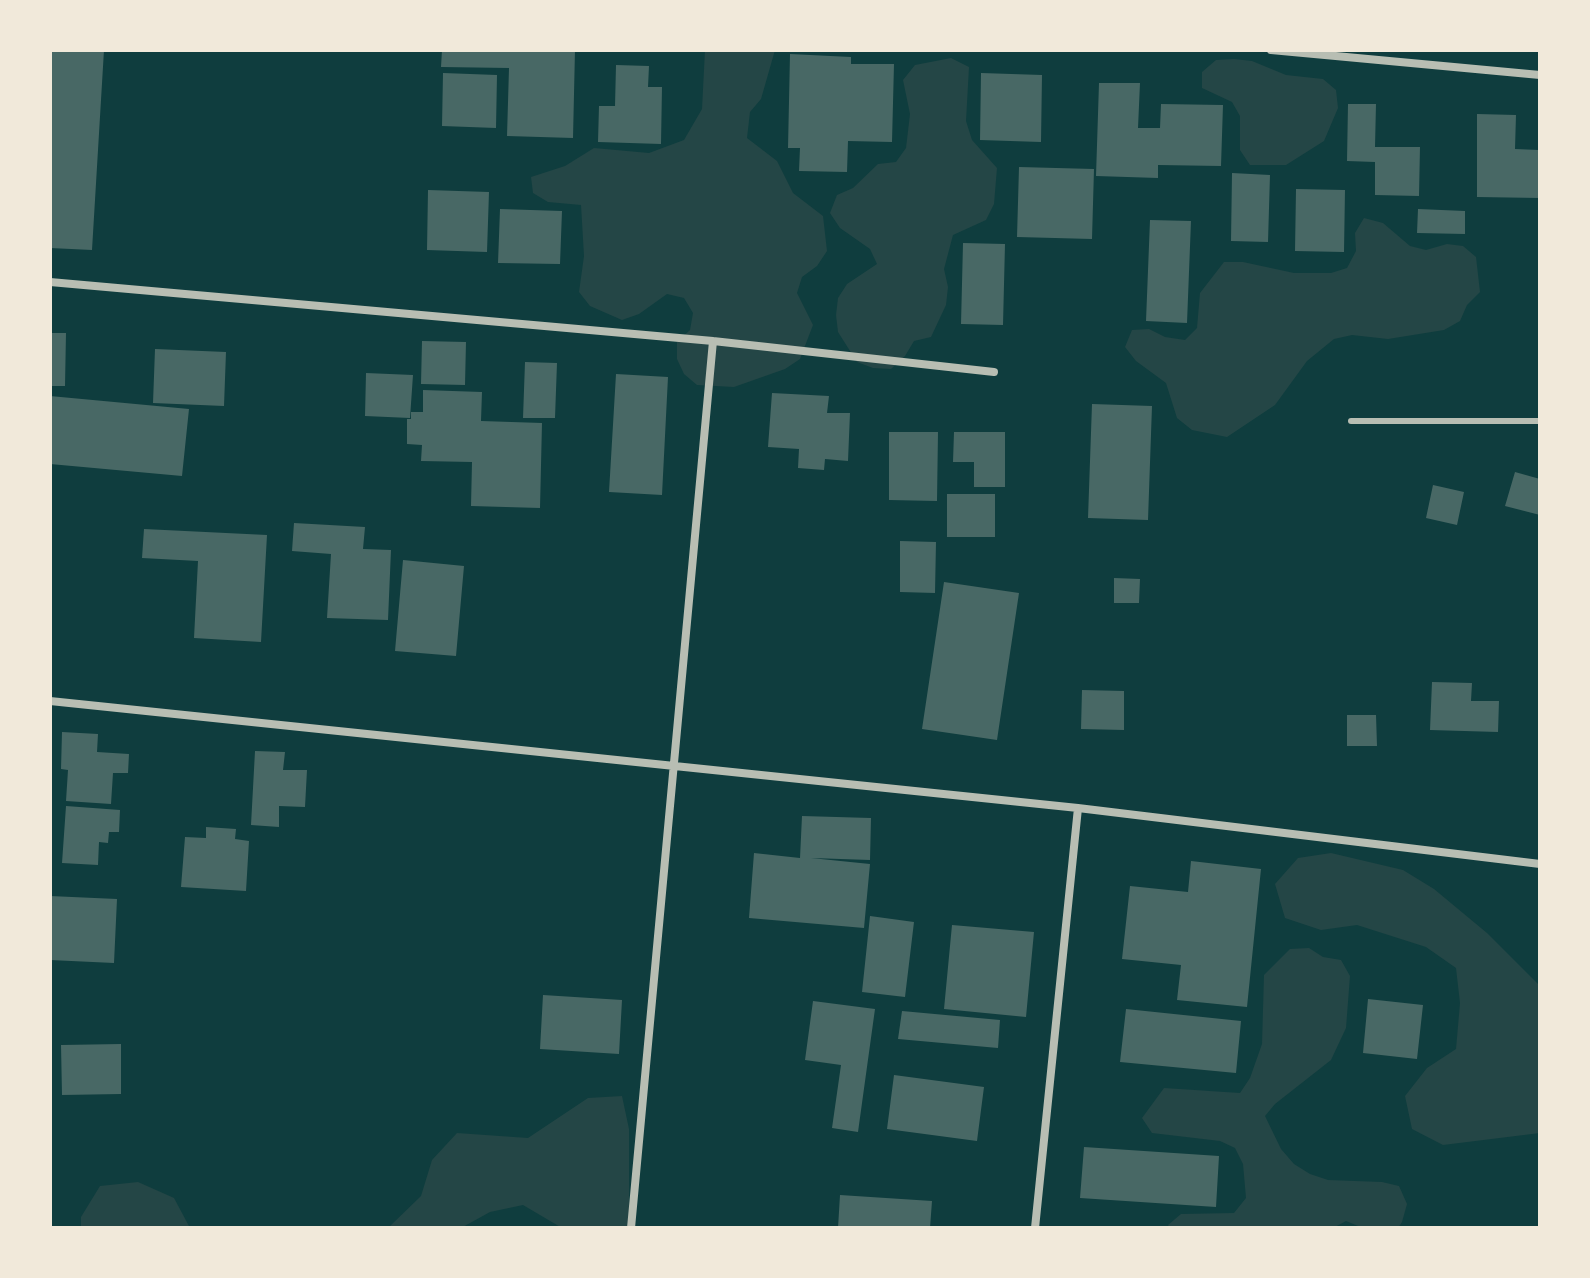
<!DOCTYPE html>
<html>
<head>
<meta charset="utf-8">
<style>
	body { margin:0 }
	#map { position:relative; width:1590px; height:1278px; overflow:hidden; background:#0f3d3e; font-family:Commissioner,sans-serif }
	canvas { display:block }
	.frame { position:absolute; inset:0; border:52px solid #f1e9da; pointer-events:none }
</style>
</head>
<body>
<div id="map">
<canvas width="1590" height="1278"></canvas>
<div class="frame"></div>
</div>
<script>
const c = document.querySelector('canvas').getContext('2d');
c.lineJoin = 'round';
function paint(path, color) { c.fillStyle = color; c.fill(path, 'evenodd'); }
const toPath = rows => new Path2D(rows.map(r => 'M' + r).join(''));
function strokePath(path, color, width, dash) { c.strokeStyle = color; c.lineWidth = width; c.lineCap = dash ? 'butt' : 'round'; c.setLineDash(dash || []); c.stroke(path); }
paint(toPath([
	[705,50,775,50,761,99,750,112,747,138,777,161,793,193,823,216,827,251,817,266,802,277,797,293,813,325,800,359,785,369,734,387,697,385,684,374,677,359,677,342,690,330,693,313,684,298,667,294,639,314,622,320,590,306,579,292,584,256,581,205,548,202,533,193,531,177,565,166,594,148,649,153,684,140,702,109],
	[951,58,969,67,966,121,972,140,997,168,994,204,986,220,953,235,944,269,948,287,946,305,931,337,914,341,905,356,891,369,873,368,857,362,838,332,836,315,838,298,847,284,877,264,870,249,840,228,830,213,837,195,853,188,878,164,896,162,906,148,910,114,903,80,915,65],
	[1234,59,1252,61,1286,75,1323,79,1336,90,1338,108,1324,141,1286,165,1250,165,1240,150,1240,116,1232,102,1202,88,1202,72,1216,60],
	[1364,218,1383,223,1410,246,1426,250,1447,244,1463,246,1476,257,1480,292,1467,305,1460,321,1444,330,1388,339,1352,335,1334,339,1307,361,1275,405,1227,437,1192,430,1177,418,1166,383,1136,361,1125,347,1132,330,1149,329,1165,337,1185,340,1197,328,1200,293,1224,262,1243,262,1294,273,1331,273,1347,268,1356,251,1355,233],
	[1331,853,1403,870,1434,889,1487,933,1540,986,1540,1133,1443,1145,1412,1129,1405,1096,1427,1068,1456,1049,1460,1003,1456,968,1426,947,1357,925,1321,930,1285,918,1275,884,1298,858],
	[1309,948,1323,957,1341,960,1350,976,1346,1028,1331,1060,1275,1104,1265,1116,1281,1149,1294,1164,1310,1174,1328,1180,1382,1182,1399,1186,1407,1204,1402,1222,1398,1228,1363,1228,1346,1221,1333,1228,1170,1228,1168,1225,1181,1214,1234,1213,1246,1198,1243,1164,1235,1148,1220,1141,1152,1133,1142,1118,1164,1088,1240,1093,1250,1078,1262,1044,1264,975,1290,949],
	[622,1096,629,1129,629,1228,562,1228,523,1205,490,1212,461,1228,388,1228,421,1196,432,1160,457,1133,528,1138,588,1098],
	[138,1182,174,1198,190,1228,81,1228,81,1217,100,1186]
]), '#244646');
paint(toPath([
	[50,50,104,50,92,250,50,248],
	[442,50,575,50,573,138,507,136,509,68,441,67],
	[790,54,851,57,851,64,894,64,892,142,848,141,847,172,799,171,800,148,788,148],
	[616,65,649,66,648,87,662,87,661,144,598,142,599,106,615,106],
	[443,73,497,75,496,128,442,126],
	[981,73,1042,75,1041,142,980,140],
	[1099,83,1140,83,1138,128,1160,128,1161,104,1223,105,1221,166,1158,165,1158,178,1096,176],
	[1348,104,1376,104,1375,147,1420,147,1419,196,1375,195,1375,162,1347,161],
	[1477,114,1516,115,1515,149,1539,150,1540,198,1477,197],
	[1019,167,1094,169,1092,239,1017,237],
	[1232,173,1270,175,1268,242,1231,241],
	[1296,189,1345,190,1344,252,1295,251],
	[428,190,489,192,487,252,427,250],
	[500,209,562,211,560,264,498,263],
	[1418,209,1465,211,1465,234,1417,233],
	[1150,220,1191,221,1187,323,1146,321],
	[963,243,1005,244,1003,325,961,324],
	[50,333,66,333,65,386,50,386],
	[422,341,466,342,465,385,421,384],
	[155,349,226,352,224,406,153,403],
	[525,362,557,363,555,418,523,418],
	[366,373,413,375,410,418,365,416],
	[616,374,668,377,662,495,609,492],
	[423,390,482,392,481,421,542,423,540,508,471,506,472,462,421,461,422,445,407,444,407,419,411,419,411,412,423,412],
	[772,393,829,396,827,413,850,413,848,461,825,459,824,470,798,468,799,449,768,447],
	[50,396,189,409,182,476,50,464],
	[1092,404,1152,406,1148,520,1088,518],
	[889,432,938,432,937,501,889,500],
	[954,432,1005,432,1005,487,974,487,974,462,953,462],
	[1515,472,1540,479,1540,515,1505,506],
	[1433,485,1464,492,1457,525,1426,518],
	[947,494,995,494,995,537,947,537],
	[294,523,365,527,363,549,391,550,388,620,327,618,331,554,292,551],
	[144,529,267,535,261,642,194,638,198,561,142,558],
	[900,541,936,542,935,593,900,592],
	[403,560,464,566,456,656,395,651],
	[1114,578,1140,579,1139,603,1114,603],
	[944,582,1019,593,997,740,922,729],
	[1432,682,1472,683,1471,701,1499,701,1498,732,1430,730],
	[1082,690,1124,691,1124,730,1081,729],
	[1347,715,1376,715,1377,746,1347,746],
	[62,732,98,734,97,752,129,754,128,773,113,773,111,804,66,801,68,770,61,769],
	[255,751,285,752,283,770,307,770,305,807,279,806,279,827,251,825],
	[66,806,120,810,119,832,109,832,108,843,99,842,98,865,62,863],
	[802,816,871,818,870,860,811,858,870,864,864,928,749,918,754,853,800,858],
	[206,827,236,829,235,839,249,841,246,891,181,887,185,837,206,838],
	[1191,861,1261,869,1247,1007,1177,1000,1181,965,1122,959,1130,886,1188,892],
	[50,896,117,899,114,963,50,960],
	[870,916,914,922,905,997,862,992],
	[952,925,1034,932,1026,1017,944,1009],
	[543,995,622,1000,619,1054,540,1049],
	[1368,999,1423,1005,1417,1059,1363,1053],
	[813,1001,875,1009,858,1132,832,1128,841,1065,805,1060],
	[1126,1009,1241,1021,1236,1073,1120,1062],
	[902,1011,1000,1020,998,1048,898,1039],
	[121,1044,121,1094,62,1095,61,1045],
	[894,1075,984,1087,977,1141,887,1129],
	[1084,1147,1219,1156,1216,1207,1080,1198],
	[840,1195,932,1201,930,1228,838,1228]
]), '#486865');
strokePath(toPath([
	[1351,421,1540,421]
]), '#b8beb3', 6);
strokePath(toPath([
	[1271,50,1540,75],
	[50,282,713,341,994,372],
	[50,701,1078,808,1540,864],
	[631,1228,713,341],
	[1035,1228,1078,808]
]), '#b8beb3', 8);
</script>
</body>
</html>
